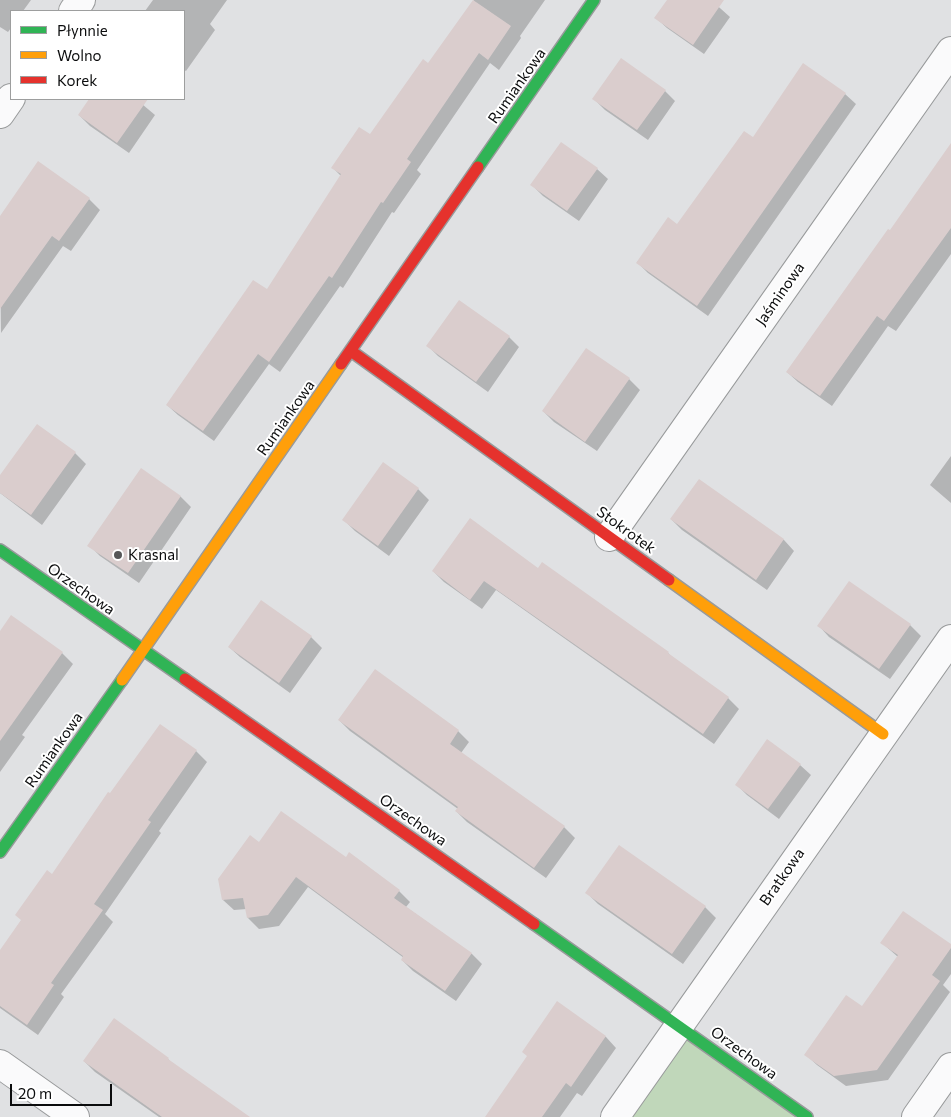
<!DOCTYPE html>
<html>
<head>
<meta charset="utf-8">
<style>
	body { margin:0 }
	#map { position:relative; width:951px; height:1117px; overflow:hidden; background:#e0e1e3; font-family:Commissioner,sans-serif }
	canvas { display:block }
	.legend { position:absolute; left:10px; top:10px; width:175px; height:90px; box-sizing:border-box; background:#fff; border:1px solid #9d9e9e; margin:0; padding:6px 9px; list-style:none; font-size:15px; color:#0b0c0d }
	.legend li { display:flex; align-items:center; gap:10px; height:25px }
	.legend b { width:25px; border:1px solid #9d9e9e }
	.scale { position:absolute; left:10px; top:1084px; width:102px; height:22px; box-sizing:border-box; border:2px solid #0b0c0d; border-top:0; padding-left:6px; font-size:15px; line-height:18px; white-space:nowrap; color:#0b0c0d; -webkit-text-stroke:4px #fff; paint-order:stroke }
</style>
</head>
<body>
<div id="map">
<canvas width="951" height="1117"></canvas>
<ul class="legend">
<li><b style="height:6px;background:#30b455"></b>Płynnie</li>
<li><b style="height:6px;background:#ff9f0a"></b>Wolno</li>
<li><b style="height:6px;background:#e5322d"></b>Korek</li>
</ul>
<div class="scale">20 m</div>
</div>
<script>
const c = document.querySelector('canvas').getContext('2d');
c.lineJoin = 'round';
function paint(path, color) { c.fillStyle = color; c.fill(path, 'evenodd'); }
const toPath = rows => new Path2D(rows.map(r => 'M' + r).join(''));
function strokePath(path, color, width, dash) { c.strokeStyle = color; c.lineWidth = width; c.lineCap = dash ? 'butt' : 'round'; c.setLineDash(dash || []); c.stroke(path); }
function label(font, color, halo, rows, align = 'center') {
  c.font = font + ' Commissioner,sans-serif'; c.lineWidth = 4; c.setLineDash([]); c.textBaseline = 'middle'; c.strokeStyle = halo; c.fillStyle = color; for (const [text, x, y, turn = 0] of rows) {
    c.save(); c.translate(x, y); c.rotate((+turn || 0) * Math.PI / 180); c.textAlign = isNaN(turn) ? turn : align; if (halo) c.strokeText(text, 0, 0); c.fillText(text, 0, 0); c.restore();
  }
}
paint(toPath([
	[679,1026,805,1117,616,1117]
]), '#c0d7ba');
paint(toPath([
	[0,0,31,0,23,11,11,11,11,28,8,32,0,27],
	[153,0,227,0,210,24,215,30,186,71,184,70,184,11,145,11],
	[474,0,545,0,520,36,521,38,499,70,490,63,417,170,421,174,394,213,392,212,343,288,340,286,280,372,269,364,214,441,178,415,167,405,267,291,341,176,332,167,371,136,429,64],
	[668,0,711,0,730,17,704,54,667,28,656,18],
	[665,91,675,101,648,140,605,110,594,99],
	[845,94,856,104,708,316,648,273,637,262,678,226,753,139],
	[91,99,136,99,155,115,129,153,90,126,79,115],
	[951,145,951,254,896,331,888,326,832,406,798,382,787,372,890,232],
	[597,169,608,179,579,221,543,196,532,185],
	[89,199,100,210,71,251,63,246,1,333,0,242],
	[509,337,519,347,488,392,438,356,428,346],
	[629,379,640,390,597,451,554,422,543,411],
	[37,426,75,453,86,464,42,525,0,493,0,477],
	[951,456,951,503,930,485],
	[383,464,418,489,429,500,389,556,355,531,344,520],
	[699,480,784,540,794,551,767,590,682,530,671,519],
	[180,496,191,507,139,583,100,556,89,545],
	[543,564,668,653,677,662,728,698,739,709,714,744,496,590,482,609,444,582,433,571,538,570],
	[261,602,311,637,322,648,290,693,240,657,229,647],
	[910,625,921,636,890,679,829,637,819,626],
	[0,633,62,653,73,664,22,735,25,737,0,772],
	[375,671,458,731,469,742,461,753,564,827,575,838,546,878,467,822,456,811,458,809,350,731,339,720],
	[160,726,196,751,207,762,159,831,161,833,105,914,113,922,61,994,64,997,38,1035,0,1008,0,952,52,875],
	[800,765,811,775,779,819,747,795,736,784],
	[260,843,346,859,349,854,399,891,410,902,406,907,472,954,482,964,456,1001,413,971,402,960,404,958,308,887,279,926,259,929,248,918,247,909,234,910,223,900],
	[620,847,705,907,716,918,683,964,598,904,587,893],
	[881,942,951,946,951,974,943,985,950,992,888,1080,846,1086,817,1065,806,1055,862,1008,898,957],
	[558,1003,606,1037,616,1048,582,1096,577,1093,560,1117,487,1117,528,1056],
	[168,1059,175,1066,248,1117,159,1117,95,1072,84,1061]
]), '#0003');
paint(toPath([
	[473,0,511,26,488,60,479,53,407,159,411,162,383,203,381,202,332,278,329,276,269,362,258,354,203,431,166,405,253,280,267,289,341,174,331,168,359,127,370,134,423,59,428,63],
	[667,0,724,0,693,45,654,18],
	[621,58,666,90,637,130,592,99],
	[803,63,846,93,697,306,636,263,668,217,677,224,744,131,753,137],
	[89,99,148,99,117,143,78,115],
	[561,142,598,168,567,211,530,185],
	[951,143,951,228,884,321,877,316,820,396,786,372,888,229,890,230],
	[38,161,90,198,59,241,52,236,0,309,0,216],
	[459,300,510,336,476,382,426,346],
	[586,348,630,378,585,442,542,411],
	[37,424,76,452,31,515,0,493,0,475],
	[383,462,419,488,378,546,342,520],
	[141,468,181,496,128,573,87,546],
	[699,479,784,539,756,580,670,519],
	[470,518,538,568,542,562,669,652,668,653,729,697,703,734,484,581,470,600,432,571],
	[849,581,911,624,879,669,817,626],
	[261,600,312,636,279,683,228,647],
	[11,615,63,652,0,741,0,631],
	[375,669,459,730,450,744,565,826,534,868,455,811,458,807,338,720],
	[160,724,197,750,148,820,151,822,94,904,103,910,51,983,54,985,27,1025,0,1006,0,950,21,920,15,915,47,870,52,874,108,792,110,793],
	[767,739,801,764,768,809,735,785],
	[281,811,346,857,349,852,400,890,394,898,472,953,445,991,401,960,403,956,296,877,268,915,247,918,243,898,222,900,218,879,250,835,259,842],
	[619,845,706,906,672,954,585,893],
	[903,911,951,944,951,948,932,975,940,981,877,1070,834,1076,804,1055,846,995,862,1006,898,955,880,943],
	[557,1001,606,1036,571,1087,566,1083,542,1117,485,1117,527,1056,522,1052],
	[114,1018,169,1058,168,1059,250,1117,162,1117,83,1061]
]), '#dacdcd');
const street = toPath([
	[73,11,81,0],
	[0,114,11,98],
	[609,537,951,51],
	[0,1064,75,1117],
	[615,1117,951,639],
	[916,1117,951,1067]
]);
const fast = toPath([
	[478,167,594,0],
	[0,550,185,679],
	[0,852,122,680],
	[534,924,807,1117]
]);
const slow = toPath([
	[669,580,883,734],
	[122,680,341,364]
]);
const jam = toPath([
	[351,351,669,580],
	[341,364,478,167],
	[185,679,534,924]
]);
strokePath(street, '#989a9b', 30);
strokePath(fast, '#989a9b', 14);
strokePath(slow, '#989a9b', 14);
strokePath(jam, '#989a9b', 14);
strokePath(street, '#fafafb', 28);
strokePath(fast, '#30b455', 11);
strokePath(slow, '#ff9f0a', 11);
strokePath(jam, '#e5322d', 11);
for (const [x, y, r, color] of [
	[118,555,5,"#565758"]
]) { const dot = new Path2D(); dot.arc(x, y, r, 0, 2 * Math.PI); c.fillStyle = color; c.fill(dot); strokePath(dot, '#fff', 2); }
label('15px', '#0b0c0d', '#fff', [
	["Rumiankowa",517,86,-55],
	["Jaśminowa",780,294,-55],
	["Rumiankowa",286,418,-55],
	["Stokrotek",626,530,36],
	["Orzechowa",81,589,35],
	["Rumiankowa",54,750,-55],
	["Orzechowa",413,820,35],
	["Bratkowa",782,877,-55],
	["Orzechowa",744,1053,36]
]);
label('15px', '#0b0c0d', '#fff', [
	["Krasnal",128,555]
], 'left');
</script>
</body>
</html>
